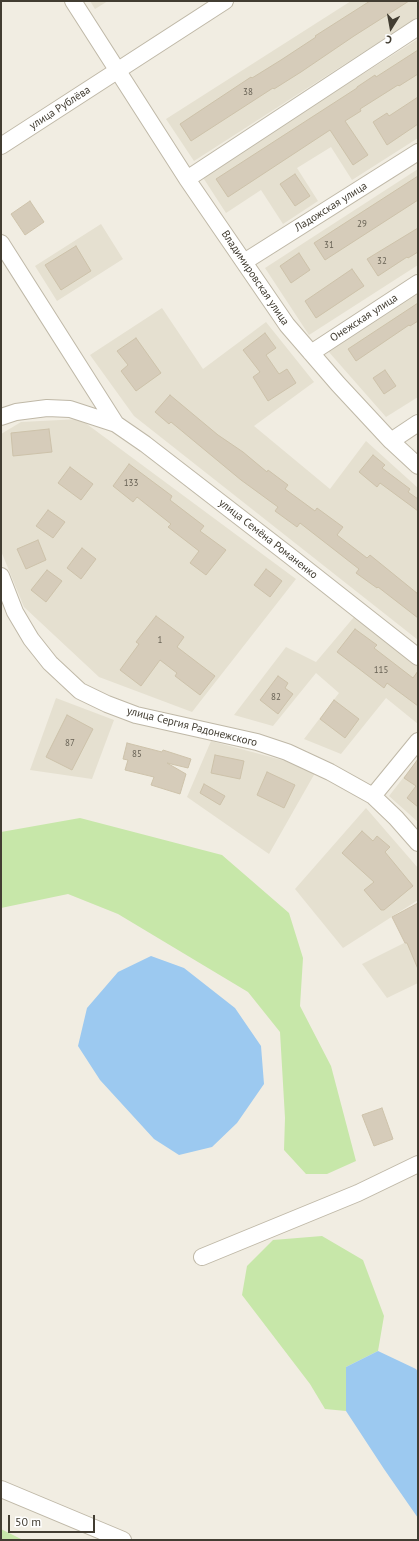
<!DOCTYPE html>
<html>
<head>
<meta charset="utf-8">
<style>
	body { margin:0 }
	#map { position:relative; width:419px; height:1541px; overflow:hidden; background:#f1ede2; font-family:"PT Sans",sans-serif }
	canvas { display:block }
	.frame { position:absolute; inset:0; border:2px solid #423d32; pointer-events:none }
	.north { position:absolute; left:371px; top:8px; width:40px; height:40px; -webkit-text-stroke:3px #fff; paint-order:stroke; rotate:191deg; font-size:11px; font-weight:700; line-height:16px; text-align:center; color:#423d32 }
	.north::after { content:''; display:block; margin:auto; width:14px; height:18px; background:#423d32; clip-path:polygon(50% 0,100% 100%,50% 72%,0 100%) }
	.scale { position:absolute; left:8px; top:1515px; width:87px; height:18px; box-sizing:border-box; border:2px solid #423d32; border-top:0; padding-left:5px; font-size:12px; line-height:14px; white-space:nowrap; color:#423d32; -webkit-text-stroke:3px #fff; paint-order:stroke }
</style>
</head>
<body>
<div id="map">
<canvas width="419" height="1541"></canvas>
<div class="frame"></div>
<div class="north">С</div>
<div class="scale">50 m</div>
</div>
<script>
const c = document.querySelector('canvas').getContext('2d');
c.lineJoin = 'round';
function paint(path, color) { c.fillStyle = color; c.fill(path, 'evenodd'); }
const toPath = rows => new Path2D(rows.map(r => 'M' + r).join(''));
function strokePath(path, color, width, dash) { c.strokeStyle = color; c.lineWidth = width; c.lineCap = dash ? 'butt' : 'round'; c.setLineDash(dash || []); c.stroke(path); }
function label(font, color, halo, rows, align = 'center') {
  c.font = font + ' "PT Sans",sans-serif'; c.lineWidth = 3.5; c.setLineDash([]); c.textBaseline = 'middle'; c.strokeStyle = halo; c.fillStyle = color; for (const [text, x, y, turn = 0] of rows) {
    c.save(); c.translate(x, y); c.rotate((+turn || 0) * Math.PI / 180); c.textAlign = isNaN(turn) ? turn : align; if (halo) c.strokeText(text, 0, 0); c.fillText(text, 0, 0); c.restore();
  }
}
paint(toPath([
	[90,1,108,1,95,9],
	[351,1,418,1,418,17,194,161,166,119],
	[418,39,418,138,352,180,331,147,297,168,318,201,283,224,261,190,226,213,202,176],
	[418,169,418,265,309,335,265,268],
	[101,224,123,259,57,301,35,266],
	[418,293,418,397,386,417,328,351],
	[162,308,203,369,266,322,314,382,254,426,330,489,366,441,418,488,418,640,134,416,90,355],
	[80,419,296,579,192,712,99,677,24,607,1,551,1,434,21,422],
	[354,617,418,667,418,724,386,698,341,754,304,739,339,693,316,673,273,726,234,715,286,647,316,662],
	[56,698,114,720,92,779,30,770],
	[211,741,297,764,315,773,269,854,187,797],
	[418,759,418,822,389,796],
	[366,808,418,868,418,900,343,948,295,889],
	[418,936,418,983,387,998,362,964]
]), '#e5e0d0');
paint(toPath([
	[80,818,222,855,289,913,303,958,300,1006,331,1066,356,1161,327,1174,306,1174,284,1150,285,1118,280,1032,248,992,118,914,68,894,1,908,1,832],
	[322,1236,363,1260,384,1316,378,1351,346,1367,346,1411,325,1409,310,1384,242,1295,247,1266,273,1240],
	[1,1529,23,1540,1,1540]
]), '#c7e7a9');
paint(toPath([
	[151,956,184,968,235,1008,261,1046,264,1084,237,1123,212,1147,179,1155,154,1139,100,1080,78,1046,87,1008,118,972],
	[378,1351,416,1369,418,1372,418,1518,384,1469,346,1411,346,1367]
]), '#9cc9f0');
const building = toPath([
	[370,1,409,1,354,36,301,72,274,89,273,88,191,141,180,124,251,77,252,78,281,60,316,37,315,36,370,1],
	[418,50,418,74,399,86,398,85,360,109,361,111,345,121,368,155,353,165,330,130,228,197,216,179,357,88,357,87,375,75,376,77,418,50],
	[418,97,418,124,387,145,373,122,387,113,389,116,418,97],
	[295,174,310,196,295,206,280,184,295,174],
	[418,176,418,200,325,260,314,243,418,176],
	[30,201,44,222,25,235,11,214,30,201],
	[418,228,418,252,408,258,407,257,378,276,367,259,418,228],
	[76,246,91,271,61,290,45,265,76,246],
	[299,253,310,270,291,283,280,266,299,253],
	[352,269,364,286,316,318,305,301,352,269],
	[418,303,418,321,410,326,409,325,356,361,348,349,418,303],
	[265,333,276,348,266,355,279,374,287,369,296,383,268,401,253,377,260,372,243,350,265,333],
	[136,338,161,373,136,391,121,371,128,365,117,351,136,338],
	[385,370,396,386,384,394,373,378,385,370],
	[170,395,218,435,243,452,267,472,268,470,288,485,285,489,315,511,317,508,343,527,337,535,367,558,370,555,418,594,418,618,378,587,377,588,356,573,359,569,300,523,297,527,275,511,278,507,241,480,171,422,169,424,155,412,170,395],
	[49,429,52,452,13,456,11,433,49,429],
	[373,455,385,465,382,468,410,489,408,492,418,499,418,511,380,483,377,487,359,472,373,455],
	[129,464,172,496,170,500,204,526,200,531,226,550,206,575,190,563,199,551,168,527,171,524,137,497,133,502,113,486,129,464],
	[70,467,93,484,81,500,58,483,70,467],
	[48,510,65,522,53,538,36,526,48,510],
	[38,540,46,560,26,569,17,549,38,540],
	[82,548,96,559,81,579,67,568,82,548],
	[266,569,282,581,270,597,254,585,266,569],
	[47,570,62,581,46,602,31,590,47,570],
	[156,616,184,637,177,647,215,676,200,695,175,676,177,673,160,660,141,686,120,670,139,644,136,642,156,616],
	[355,629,377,645,374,648,413,678,418,671,418,706,387,683,384,688,337,652,355,629],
	[278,676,288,683,285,688,293,694,278,714,260,700,278,676],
	[334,700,359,719,345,738,320,719,334,700],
	[67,715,93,729,72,770,46,757,67,715],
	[127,743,162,752,163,750,191,759,188,768,167,763,186,774,180,794,151,785,154,777,125,770,128,760,123,759,127,743],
	[215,755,244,761,240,779,211,773,215,755],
	[418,759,418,807,407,798,416,786,404,778,418,759],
	[267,772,295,785,284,808,257,795,267,772],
	[204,784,225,796,220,805,200,793,204,784],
	[362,831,373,841,377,836,390,847,385,852,413,886,384,910,381,910,364,890,374,882,342,853,362,831],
	[418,903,418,969,407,943,405,943,392,917,418,903],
	[382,1108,393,1139,374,1146,362,1115,382,1108]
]);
paint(building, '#d6ccba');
strokePath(building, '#cdc2aa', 1);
const minor = toPath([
	[73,1,187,179,287,325,338,384,391,441,418,466],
	[1,146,225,1],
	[187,179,418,27],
	[1,243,116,424],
	[244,262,418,152],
	[311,353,418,283],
	[1,417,16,412,47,408,70,409,116,424,145,444,290,556,418,657],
	[391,441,418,423],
	[1,576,15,612,31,639,50,663,80,691,107,704,136,715,257,742,287,752,330,772,373,796,396,818,418,843],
	[373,796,418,741],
	[202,1257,358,1193,418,1164],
	[1,1489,123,1540]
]);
strokePath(minor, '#bfb8a7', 18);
strokePath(minor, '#fff', 16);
label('9px', '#676154', null, [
	["38",248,92],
	["29",362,224],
	["31",329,245],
	["32",382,261],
	["133",131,483],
	["1",160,640],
	["115",381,670],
	["82",276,697],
	["87",70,743],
	["85",137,754]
]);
label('11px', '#423d32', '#fff', [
	["улица Рублёва",60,108,-33],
	["Ладожская улица",331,207,-32],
	["Владимировская улица",255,278,56],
	["Онежская улица",364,318,-33],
	["улица Семёна Романенко",268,539,38],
	["улица Сергия Радонежского",192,727,14]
]);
</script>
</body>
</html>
